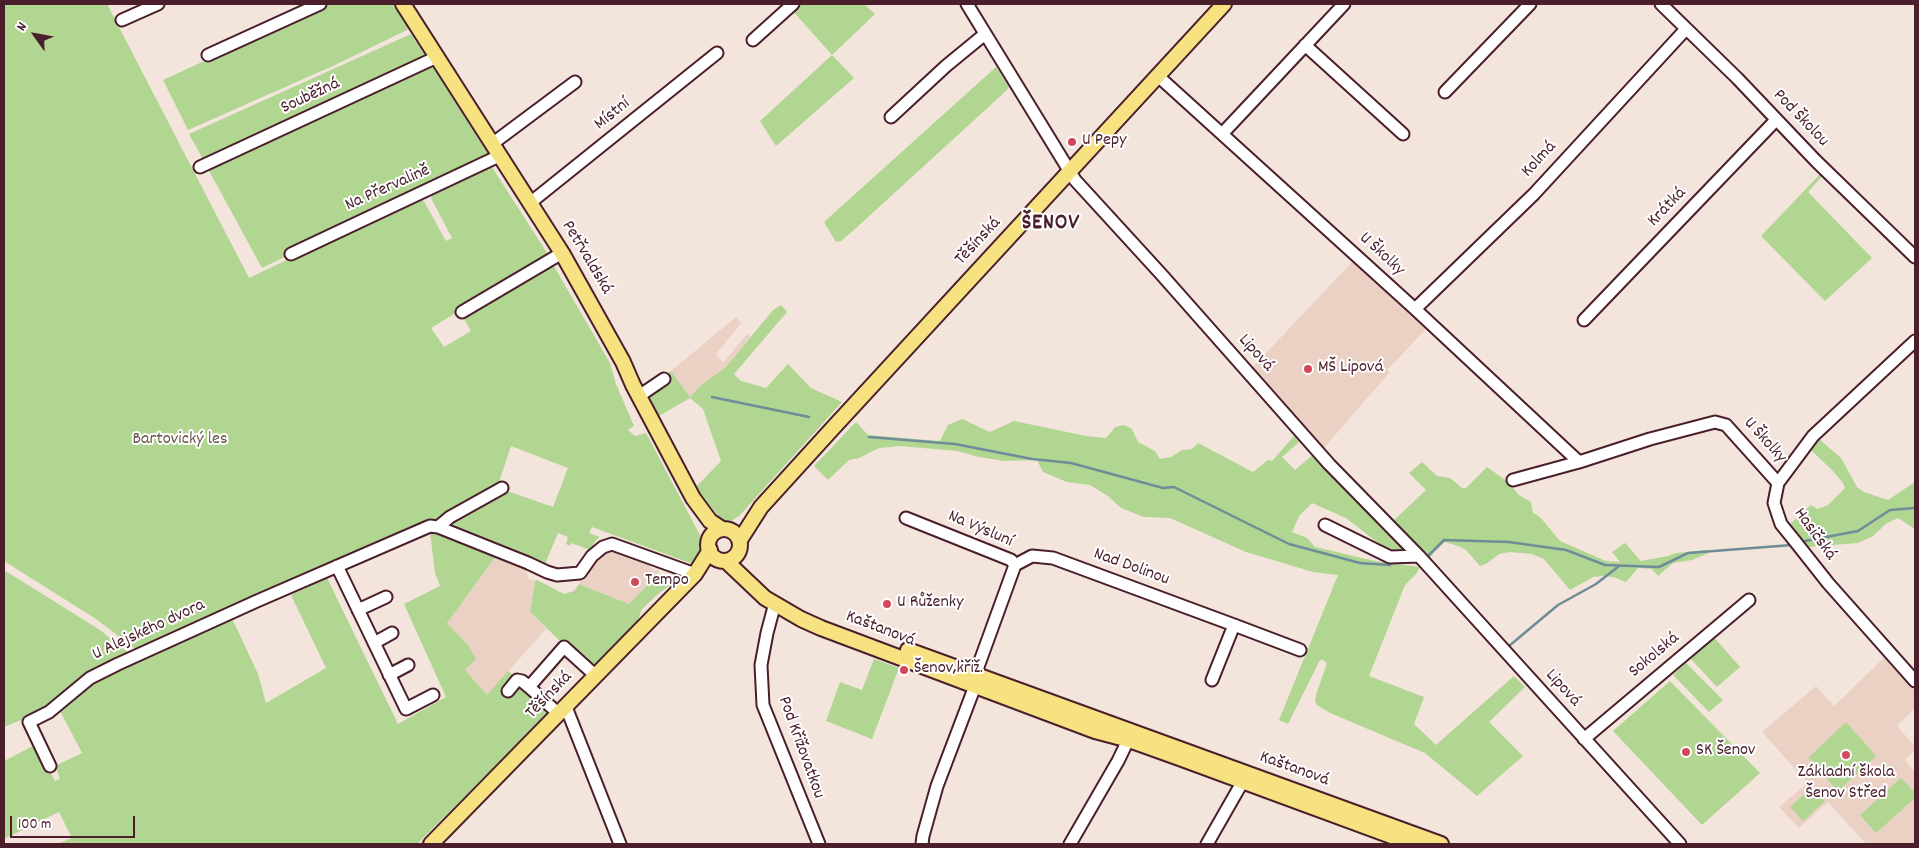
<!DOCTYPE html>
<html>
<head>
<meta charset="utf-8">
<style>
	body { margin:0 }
	#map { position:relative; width:1919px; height:848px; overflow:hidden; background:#f3e4dc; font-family:Dekko,sans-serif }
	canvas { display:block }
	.frame { position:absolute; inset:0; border:5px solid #4a1f2b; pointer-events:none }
	.north { position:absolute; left:10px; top:10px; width:50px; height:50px; -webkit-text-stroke:4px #fff; paint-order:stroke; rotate:302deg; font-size:14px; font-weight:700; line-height:20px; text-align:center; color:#4a1f2b }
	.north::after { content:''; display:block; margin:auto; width:18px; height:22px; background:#4a1f2b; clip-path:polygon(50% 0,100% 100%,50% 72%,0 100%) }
	.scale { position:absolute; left:10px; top:816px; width:125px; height:22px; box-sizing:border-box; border:2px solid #4a1f2b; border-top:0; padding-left:6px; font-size:15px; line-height:18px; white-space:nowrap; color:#4a1f2b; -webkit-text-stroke:4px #fff; paint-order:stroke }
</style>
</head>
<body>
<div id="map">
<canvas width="1919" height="848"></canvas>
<div class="frame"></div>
<div class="north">N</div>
<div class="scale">100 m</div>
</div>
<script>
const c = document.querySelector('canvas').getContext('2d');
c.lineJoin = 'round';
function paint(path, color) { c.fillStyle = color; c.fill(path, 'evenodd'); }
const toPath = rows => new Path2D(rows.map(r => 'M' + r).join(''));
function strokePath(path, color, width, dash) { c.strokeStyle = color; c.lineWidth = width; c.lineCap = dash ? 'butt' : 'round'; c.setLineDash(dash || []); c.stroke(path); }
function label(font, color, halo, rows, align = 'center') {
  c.font = font + ' Dekko,sans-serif'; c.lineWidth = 4; c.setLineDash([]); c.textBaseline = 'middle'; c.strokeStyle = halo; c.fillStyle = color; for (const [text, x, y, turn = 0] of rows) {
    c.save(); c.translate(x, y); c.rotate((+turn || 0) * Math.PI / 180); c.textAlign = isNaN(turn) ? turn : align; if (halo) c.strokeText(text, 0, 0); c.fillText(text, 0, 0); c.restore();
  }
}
paint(toPath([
	[1354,260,1427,328,1387,370,1390,372,1323,449,1251,369],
	[736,317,741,323,716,354,723,363,748,333,750,337,726,367,700,386,690,397,671,371],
	[610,549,638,557,655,571,658,570,660,571,629,604,579,584,598,554],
	[496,556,526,568,528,578,535,581,530,612,546,629,487,695,465,670,476,659,468,645,447,623],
	[1885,657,1915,690,1915,708,1897,726,1915,746,1915,750,1905,760,1915,772,1915,844,1866,844,1828,802,1799,828,1779,807,1808,783,1762,732,1816,686,1834,706]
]), '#ebd1c3');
paint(toPath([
	[4,4,107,4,249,278,421,196,446,241,452,238,431,198,434,191,490,164,549,256,431,328,444,347,471,331,462,315,551,261,610,363,616,384,634,426,628,430,635,436,646,433,701,537,702,545,699,555,694,562,690,563,592,527,589,533,600,537,596,540,590,550,571,543,570,546,566,544,568,537,558,533,545,564,531,560,459,530,453,523,454,519,507,491,553,507,568,468,511,446,499,482,487,493,438,527,230,614,258,674,266,703,326,668,291,595,327,578,398,724,446,697,404,604,440,586,435,573,430,532,436,530,496,556,447,623,468,645,476,659,465,670,487,695,508,671,553,708,417,844,57,844,72,838,59,812,4,839,4,761,35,745,55,781,60,779,55,766,82,753,59,709,81,689,142,654,96,619,4,561],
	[328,4,393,4,409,29,335,65,188,130,163,80],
	[796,4,864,4,875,14,832,55,854,78,776,146,760,121,832,55,791,9],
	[411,34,427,58,204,161,189,134],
	[430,63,490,157,325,232,320,234,321,239,262,268,207,167],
	[996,67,1009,87,1006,91,855,229,841,241,836,242,824,222],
	[1823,171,1825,173,1808,192,1872,258,1825,301,1761,236],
	[781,305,787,312,734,374,741,381,766,388,788,364,811,388,842,402,740,515,730,522,724,523,700,493,697,486,721,461,703,409,690,398,659,416,646,388,658,382,671,371,690,397,700,386,726,367,773,310],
	[962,419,990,432,1014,421,1086,436,1106,438,1115,427,1124,425,1132,429,1138,442,1155,451,1160,459,1171,457,1182,450,1192,449,1198,443,1253,472,1268,460,1272,461,1294,436,1299,442,1282,457,1295,470,1314,454,1364,509,1411,554,1390,552,1346,518,1312,503,1299,516,1292,532,1307,538,1315,547,1375,561,1420,567,1416,574,1405,585,1369,676,1424,697,1414,724,1436,745,1514,676,1525,687,1489,722,1523,756,1477,796,1425,753,1330,713,1317,705,1315,701,1316,695,1327,663,1323,660,1320,660,1288,724,1279,720,1338,575,1313,572,1246,552,1170,518,1144,517,1121,508,1108,496,1090,485,1067,482,1043,472,1037,460,1004,461,979,457,957,451,900,446,879,448,859,458,849,460,828,480,814,466,856,422,868,435,940,441,948,425],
	[1819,439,1841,458,1857,487,1864,492,1888,500,1915,482,1915,529,1898,518,1887,523,1873,536,1858,543,1808,547,1788,526,1811,505,1817,509,1828,505,1845,488,1843,483,1833,471,1811,450],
	[1422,462,1437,476,1450,478,1462,488,1466,488,1487,467,1508,482,1519,495,1531,502,1533,513,1540,517,1560,541,1606,561,1620,562,1612,552,1625,543,1641,561,1668,556,1676,553,1707,550,1709,553,1692,560,1673,563,1658,576,1652,569,1638,568,1626,582,1613,577,1602,576,1593,577,1570,590,1544,559,1532,554,1510,552,1499,554,1486,564,1480,566,1466,550,1458,546,1445,542,1435,551,1426,562,1391,523,1426,490,1409,473],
	[4,570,100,630,130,654,52,707,4,727],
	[658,574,672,584,659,593,642,609,637,622,591,671,530,612,535,581,537,580,564,594,574,591,579,584,629,604],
	[1713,636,1740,667,1717,687,1689,657],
	[874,659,899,668,872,739,826,721,840,682,862,690],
	[1686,663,1723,700,1709,712,1673,675],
	[1670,681,1760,773,1702,825,1613,731],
	[1846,722,1876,756,1838,791,1808,758],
	[1901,778,1915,793,1915,798,1876,833,1860,815],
	[1812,787,1825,801,1803,821,1790,807]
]), '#b0d692');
strokePath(toPath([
	[712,397,809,417],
	[869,437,955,444,1032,459,1071,463,1163,488,1174,487,1289,544,1360,563,1390,565],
	[1805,541,1858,531,1890,510,1915,508],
	[1428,556,1444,540,1509,542,1566,550,1605,565,1659,567,1688,553,1792,545],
	[1509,646,1558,605,1596,584,1619,566]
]), '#6f8d99', 2.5);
const minor = toPath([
	[967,4,1075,180,1161,274,1329,464,1419,556,1680,844],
	[1661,4,1737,78,1816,161,1915,257],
	[122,20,158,4],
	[753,40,793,4],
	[1305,45,1403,134],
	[208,55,320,4],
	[1158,76,1415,309,1579,462,1650,439,1715,422,1726,425,1778,483],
	[1445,92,1530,4],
	[891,117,946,66,985,34],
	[1222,134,1344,4],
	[492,144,575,82],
	[200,167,437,57],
	[530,203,717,53],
	[291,254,499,156],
	[1415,309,1534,194,1686,29],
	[462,312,562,253],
	[1584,320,1776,120],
	[1915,341,1813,436,1778,483,1774,503,1781,524,1794,540,1828,583,1915,681],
	[639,396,664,379],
	[1513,480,1579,462],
	[906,518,1011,560,1015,565,975,675,975,686,937,786,923,836,922,844],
	[1325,525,1390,557,1419,556],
	[438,527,450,517,502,488],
	[1015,565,1032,556,1053,558,1234,625],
	[337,566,406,709,433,695],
	[775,603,767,633,761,665,763,705,819,844],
	[358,610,386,597],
	[374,643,392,633],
	[389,675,408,665],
	[1212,680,1234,625,1300,650],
	[508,691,517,680,522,681,529,687],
	[566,707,620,844],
	[559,714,529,687,564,647,596,676],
	[1584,739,1749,600],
	[50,766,29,722,49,712,90,678,118,664,257,601,430,526,438,527,528,563,547,572,557,575,580,573,592,556,603,547,612,544,695,574],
	[1070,844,1118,761,1132,732],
	[1207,844,1247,774]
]);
const major = toPath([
	[403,4,562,253,623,362,633,385,693,498,710,521,722,529],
	'708 545a16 16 0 1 1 32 0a16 16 0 1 1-32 0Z',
	[740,540,761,507,832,429,1224,4],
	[726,561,765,598,801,619,821,628,1095,731,1129,740,1182,759,1413,844],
	[908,650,1441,844],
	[431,844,695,574,710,550]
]);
strokePath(minor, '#4a1f2b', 15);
strokePath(major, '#4a1f2b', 18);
strokePath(minor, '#fff', 11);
strokePath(major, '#f7e281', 14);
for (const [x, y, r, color] of [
	[1072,142,5,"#d1495b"],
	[1308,369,5,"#d1495b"],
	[635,582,5,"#d1495b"],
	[887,604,5,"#d1495b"],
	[904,670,5,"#d1495b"],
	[1686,752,5,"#d1495b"],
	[1846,755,5,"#d1495b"]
]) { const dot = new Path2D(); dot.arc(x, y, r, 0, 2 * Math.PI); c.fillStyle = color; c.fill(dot); strokePath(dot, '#fff', 2); }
label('18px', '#4a1f2b', '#fff', [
	["Souběžná",311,97,-25],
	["Místní",613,115,-39],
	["Pod Školou",1800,119,46],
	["Kolmá",1540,160,-47],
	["Na Přervalině",388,189,-24],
	["Krátká",1668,208,-46],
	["Těšínská",979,242,-47],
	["U Školky",1381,255,43],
	["Petřvaldská",586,258,59],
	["Lipová",1255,354,48],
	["U Školky",1764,441,48],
	["Na Výsluní",980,530,23],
	["Hasičská",1814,535,54],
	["Nad Dolinou",1131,568,20],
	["Kaštanová",880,630,21],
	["U Alejského dvora",149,631,-25],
	["Sokolská",1655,656,-40],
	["Lipová",1562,689,48],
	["Těšínská",550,696,-46],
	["Pod Křižovatkou",800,748,70],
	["Kaštanová",1294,770,20]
]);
label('18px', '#4a1f2b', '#fff', [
	["U Pepy",1082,142],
	["MŠ Lipová",1318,369],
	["Tempo",645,582],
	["U Růženky",897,604],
	["Šenov,křiž.",914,670],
	["SK Šenov",1696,752],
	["Základní škola",1846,774,"center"],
	["Šenov Střed",1846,795,"center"]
], 'left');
label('18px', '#69564a', '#fff', [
	["Bartovický les",180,441]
]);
c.letterSpacing = '1px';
label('bold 22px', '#4a1f2b', '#fff', [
	["ŠENOV",1051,225]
]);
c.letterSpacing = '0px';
</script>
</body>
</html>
